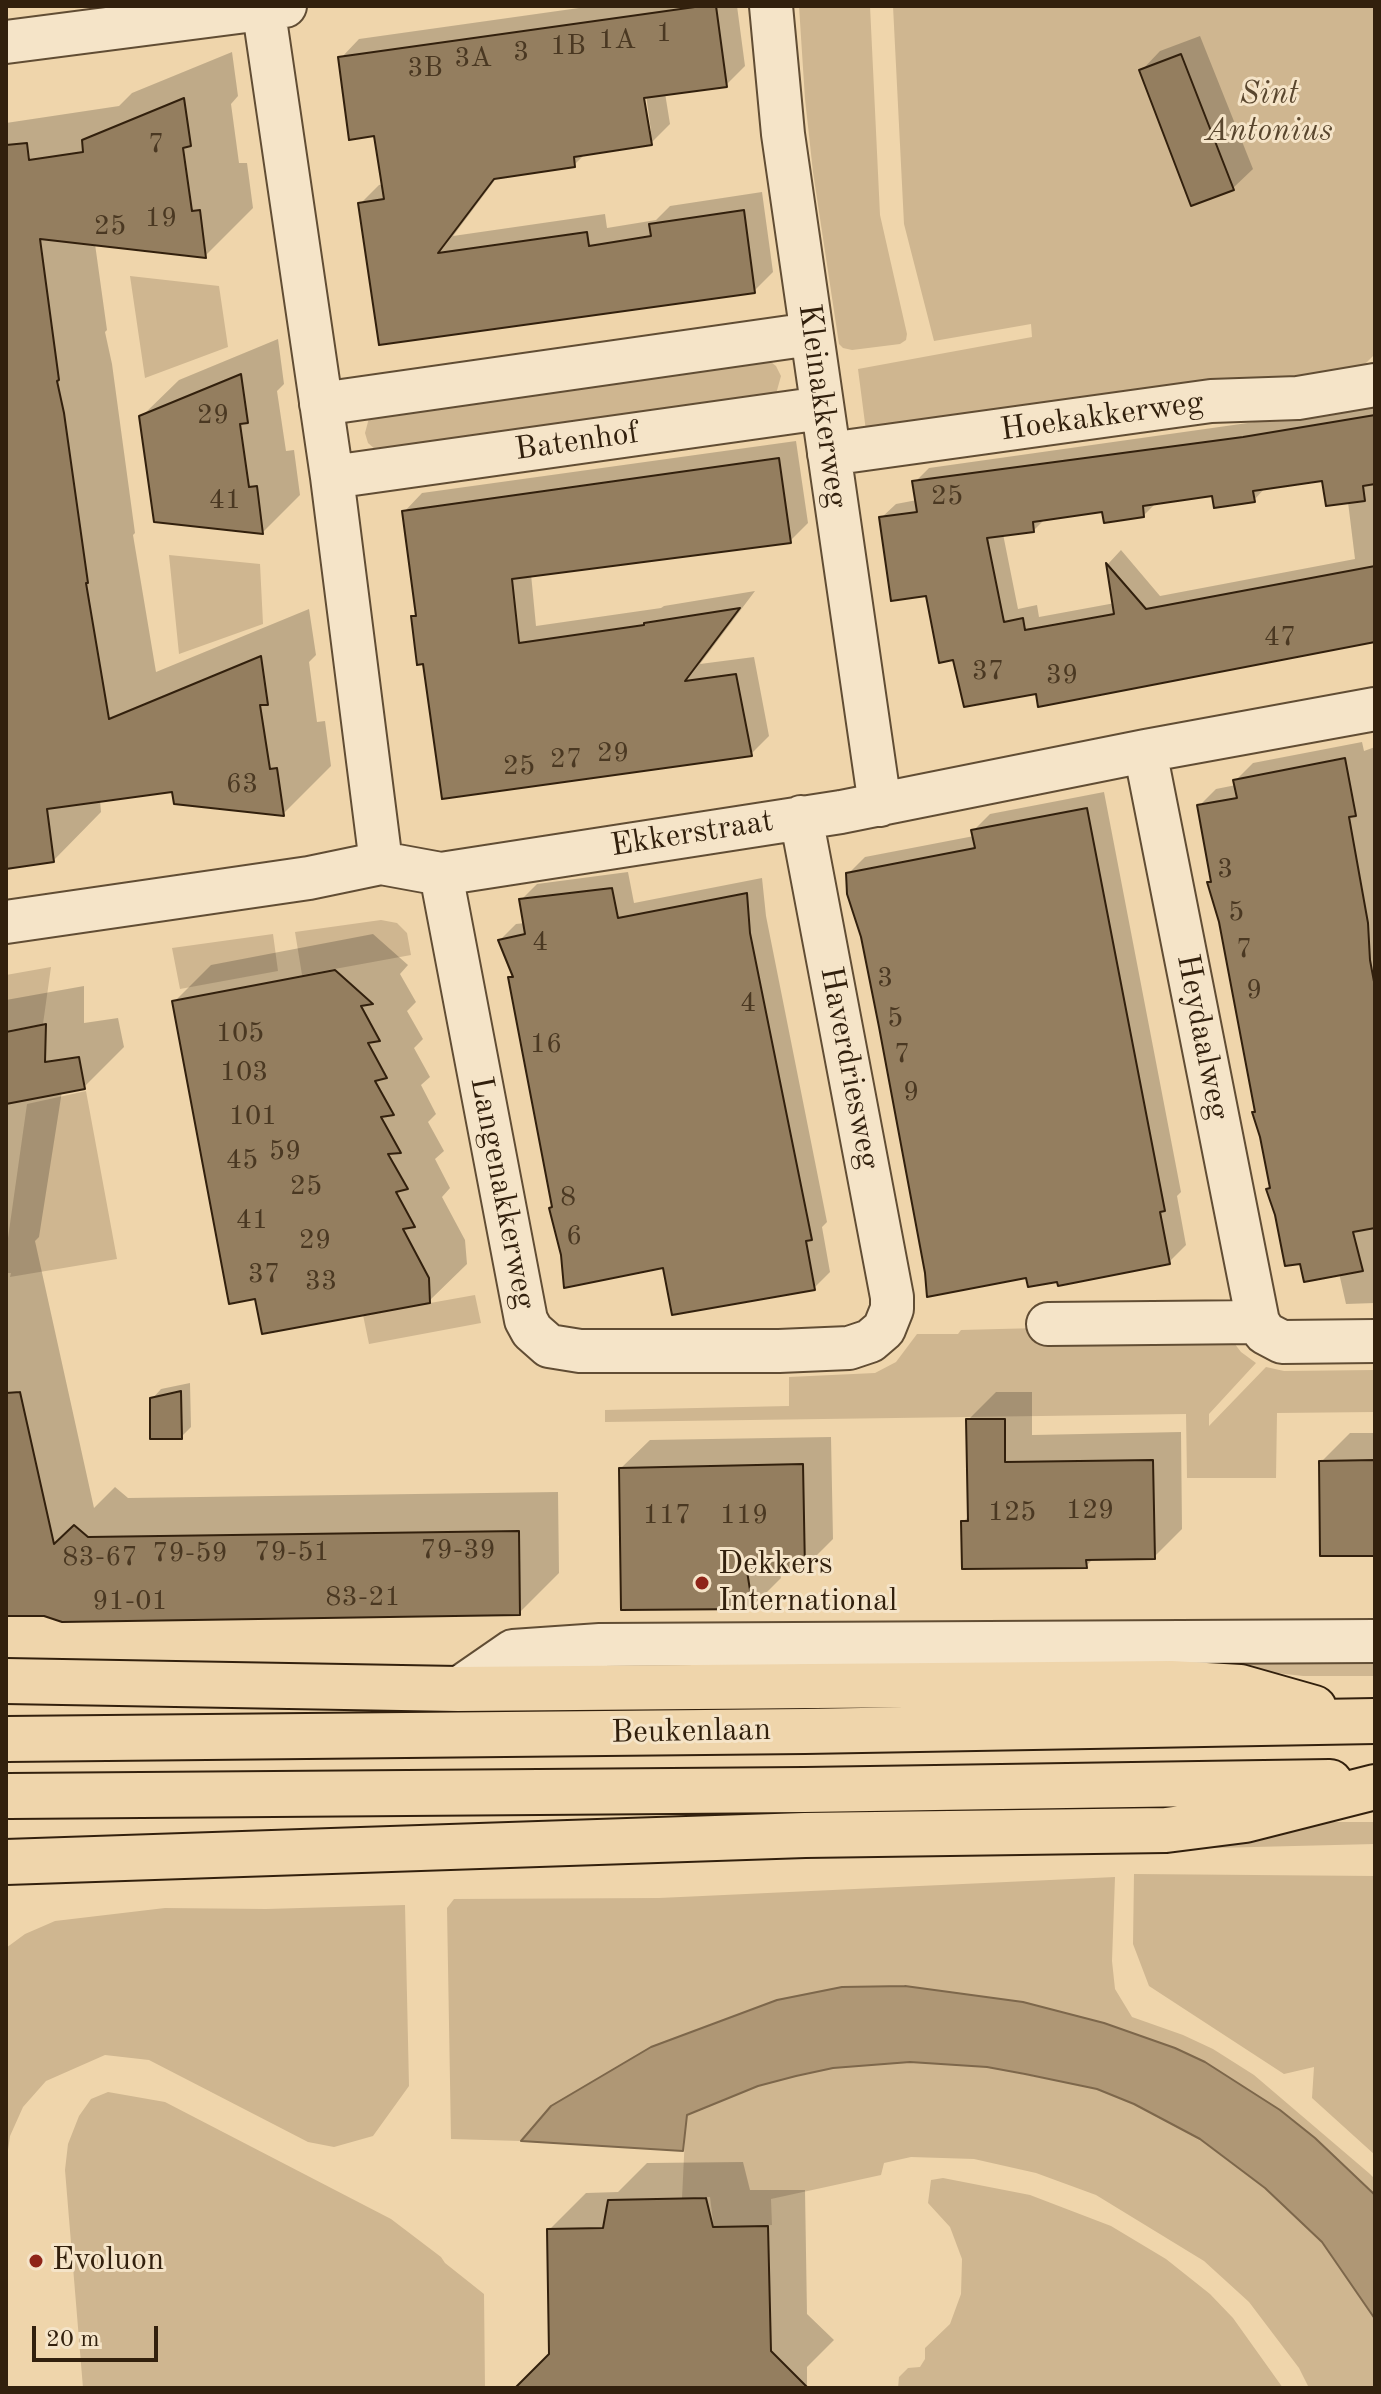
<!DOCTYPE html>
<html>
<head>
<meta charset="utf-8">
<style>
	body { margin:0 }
	#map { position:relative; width:1381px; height:2394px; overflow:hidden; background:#efd5ab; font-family:"Old Standard TT",serif }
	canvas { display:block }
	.frame { position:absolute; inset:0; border:8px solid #32200d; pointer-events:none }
	.scale { position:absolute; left:32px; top:2326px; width:126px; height:36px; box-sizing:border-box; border:4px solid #32200d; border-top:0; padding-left:10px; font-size:24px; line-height:28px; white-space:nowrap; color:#32200d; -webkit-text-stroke:6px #f5e4c8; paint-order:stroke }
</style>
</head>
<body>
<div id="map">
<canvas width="1381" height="2394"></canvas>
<div class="frame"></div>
<div class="scale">20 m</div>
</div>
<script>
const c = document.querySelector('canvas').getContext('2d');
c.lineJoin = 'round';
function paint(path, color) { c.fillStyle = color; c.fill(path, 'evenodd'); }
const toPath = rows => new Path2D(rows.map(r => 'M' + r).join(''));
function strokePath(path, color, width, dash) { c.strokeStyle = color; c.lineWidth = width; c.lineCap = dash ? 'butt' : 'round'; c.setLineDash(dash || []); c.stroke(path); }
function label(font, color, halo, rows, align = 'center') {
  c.font = font + ' "Old Standard TT",serif'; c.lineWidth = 6; c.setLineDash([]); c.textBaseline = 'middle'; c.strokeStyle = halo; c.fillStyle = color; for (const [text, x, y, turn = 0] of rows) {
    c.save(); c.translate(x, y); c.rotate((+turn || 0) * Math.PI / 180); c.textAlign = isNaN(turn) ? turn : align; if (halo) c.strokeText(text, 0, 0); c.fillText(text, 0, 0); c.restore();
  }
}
paint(toPath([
	[799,6,870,6,880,215,907,334,906,340,900,344,852,350,843,348,839,344,813,172,805,99],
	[893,6,1375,6,1375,354,1360,369,866,431,858,369,1032,337,1031,324,934,341,904,224],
	[130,276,219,286,228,347,145,378],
	[767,359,776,366,781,376,776,394,376,450,368,443,365,433,369,418],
	[169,555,260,564,263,624,179,654],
	[381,920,397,923,407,933,411,955,302,975,295,932],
	[273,934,278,971,180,989,172,948],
	[51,967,43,1024,6,1031,6,975],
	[86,1091,117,1259,10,1277,11,1273,6,1273,6,1252,27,1104],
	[475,1295,481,1323,369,1344,363,1315],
	[1038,1328,1231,1339,1241,1352,1256,1363,1209,1414,1209,1426,1266,1367,1284,1371,1375,1370,1375,1412,1277,1413,1276,1478,1187,1478,1186,1414,605,1422,605,1410,789,1406,789,1377,875,1373,896,1362,917,1334,958,1334,961,1330],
	[1224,1658,1375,1658,1375,1676,1303,1676,1224,1667],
	[1329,1822,1375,1822,1375,1844,1214,1848,1215,1836],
	[1134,1874,1375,1876,1375,2155,1312,2098,1314,2067,1284,2074,1149,1986,1133,1944],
	[1115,1877,1112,1961,1115,1989,1132,2017,1183,2035,1213,2049,1254,2075,1370,2174,1375,2179,1375,2195,1315,2138,1280,2110,1205,2062,1175,2048,1104,2023,1023,2002,551,2106,521,2141,451,2139,447,1908,454,1899,659,1898],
	[405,1905,409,2086,373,2136,334,2147,308,2142,149,2060,105,2055,46,2081,23,2107,10,2136,8,2150,6,1948,25,1934,55,1921,165,1908,266,1909],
	[910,2062,987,2067,1097,2089,1134,2104,1200,2139,1265,2188,1297,2217,1322,2242,1347,2275,1375,2319,1375,2388,1309,2388,1299,2368,1249,2302,1204,2261,1096,2195,1036,2173,974,2159,911,2157,884,2163,881,2175,771,2199,772,2225,714,2229,710,2197,682,2198,686,2115,758,2086,796,2076,833,2068],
	[108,2092,165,2102,391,2219,441,2257,445,2263,484,2294,485,2388,83,2388,65,2170,68,2144,79,2116,91,2099],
	[943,2178,1030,2195,1111,2226,1166,2259,1210,2294,1233,2318,1283,2388,1077,2388,1063,2386,1057,2388,898,2388,899,2377,908,2368,920,2367,925,2359,925,2348,950,2324,961,2294,962,2259,950,2227,928,2203,931,2180]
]), '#cfb690');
const water = toPath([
	[905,1986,1023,2002,1104,2023,1175,2048,1205,2062,1280,2110,1315,2138,1375,2195,1375,2319,1322,2242,1265,2188,1200,2139,1134,2104,1097,2089,1025,2074,987,2067,910,2062,833,2068,796,2076,758,2086,687,2115,683,2151,521,2141,551,2106,651,2047,777,2000,842,1987,905,1986]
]);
paint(water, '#af9775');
strokePath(water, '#7d674b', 2);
paint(toPath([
	[593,6,737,6,745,66,726,85,665,93,670,124,651,143,586,153,574,165,498,176,453,236,605,214,607,228,656,220,670,206,762,192,773,272,754,291,380,343,360,204,379,185,384,184,375,134,341,58,359,39],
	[645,88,651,131,647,131,641,89],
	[1200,36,1253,169,1233,188,1141,71,1160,51],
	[232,52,238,96,231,104,239,163,247,163,253,208,205,256,95,244,107,330,105,332,112,364,135,533,133,535,156,672,309,609,316,655,309,662,317,722,325,721,331,766,283,814,174,789,100,800,101,812,53,861,6,867,6,123,119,106,132,93],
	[278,339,284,384,277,391,286,451,294,450,300,495,263,532,141,417,179,380],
	[1375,405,1375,641,1037,692,954,658,927,594,881,518,896,504,917,500,915,482,929,468],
	[1324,479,1348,502,1355,559,1160,596,1121,550,1108,564,1115,603,1039,617,1037,605,1018,609,1003,534,1033,531,1046,518,1104,510,1144,515,1157,502,1214,494,1254,500,1266,487],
	[796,441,808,523,790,541,531,574,536,626,661,608,664,606,755,591,700,664,754,657,769,736,751,754,425,662,413,617,418,612,404,512,422,493],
	[1362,742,1364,751,1375,747,1375,1303,1346,1304,1339,1273,1272,1186,1219,912,1210,883,1213,880,1199,806,1216,789,1236,785,1235,781,1253,763],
	[1104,792,1181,1192,1177,1196,1186,1245,1169,1262,863,936,848,874,865,857,974,836,973,831,990,814],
	[628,872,634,903,762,878,766,916,827,1222,822,1227,830,1272,814,1288,665,1265,554,1205,510,978,514,974,500,940,516,924,525,923,521,900,537,884],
	[373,934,408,965,400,974,416,1002,407,1011,423,1039,414,1048,430,1077,421,1085,436,1114,428,1122,444,1151,435,1159,450,1188,442,1197,465,1240,467,1264,429,1301,256,1297,174,1002,211,965],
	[84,986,84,1023,118,1018,124,1047,84,1087,62,1091,39,1237,35,1241,94,1508,115,1487,128,1498,558,1492,559,1573,519,1613,6,1614,6,1000],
	[190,1383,191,1427,181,1437,152,1399,161,1389],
	[996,1392,1032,1392,1032,1435,1181,1432,1182,1529,1154,1557,1094,1558,1086,1566,963,1522,970,1515,968,1420],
	[1350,1433,1375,1433,1375,1554,1321,1462],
	[831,1437,833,1539,804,1568,779,1568,781,1578,752,1607,621,1468,650,1440],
	[743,2162,750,2190,805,2190,807,2314,834,2340,807,2367,807,2388,530,2388,551,2355,549,2230,586,2193,618,2192,647,2163]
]), '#0003');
const building = toPath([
	[702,6,716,6,727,87,644,98,652,145,574,157,575,167,494,179,438,253,587,232,589,246,651,236,649,224,744,210,755,293,379,345,358,203,384,199,374,136,349,140,338,57,702,6],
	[1181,54,1234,190,1191,206,1139,70,1181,54],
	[184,98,191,146,183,148,192,211,200,210,206,258,40,239,59,380,57,381,64,413,88,583,86,583,109,719,261,656,268,705,260,705,270,769,277,768,284,816,174,804,172,792,47,809,54,862,6,869,6,145,27,143,29,160,83,152,82,140,184,98],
	[241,374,248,423,240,424,249,487,257,486,263,534,154,522,139,416,241,374],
	[1375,415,1375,484,1363,486,1365,501,1326,506,1322,481,1253,491,1255,502,1214,508,1212,496,1143,506,1144,517,1104,523,1102,512,1033,522,1034,532,987,538,1004,622,1023,618,1025,630,1114,614,1106,563,1146,609,1375,566,1375,642,1038,707,1036,694,964,707,953,660,939,663,926,596,891,601,879,517,917,512,912,481,1243,437,1375,415],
	[779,458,791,543,512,579,519,643,644,625,644,623,740,608,685,681,736,674,752,756,442,799,423,664,417,665,411,616,416,616,402,511,779,458],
	[1345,758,1356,816,1349,817,1368,923,1370,960,1375,987,1375,1228,1353,1232,1363,1271,1304,1282,1300,1264,1285,1266,1275,1215,1266,1189,1270,1188,1260,1137,1252,1112,1255,1112,1219,922,1207,882,1211,882,1197,805,1237,798,1233,780,1345,758],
	[1087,808,1165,1211,1160,1212,1170,1264,1058,1286,1057,1282,1028,1287,1026,1278,927,1297,925,1273,879,1027,861,937,847,894,846,873,975,848,971,830,1087,808],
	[612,888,618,918,747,893,750,933,812,1240,806,1241,815,1290,672,1315,663,1268,564,1288,561,1255,549,1208,552,1207,508,977,513,977,498,940,525,934,519,899,612,888],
	[335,970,373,1004,361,1006,380,1041,368,1043,387,1078,375,1081,394,1115,381,1117,401,1153,388,1154,408,1189,396,1192,415,1227,403,1229,429,1278,430,1303,262,1334,255,1299,229,1304,172,1001,335,970],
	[46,1024,45,1062,79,1057,85,1089,6,1104,6,1032,46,1024],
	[181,1391,182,1439,150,1439,150,1398,181,1391],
	[20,1392,54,1544,74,1525,88,1537,519,1531,520,1615,62,1622,44,1616,6,1616,6,1393,20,1392],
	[966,1419,1005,1419,1005,1462,1153,1460,1155,1559,1086,1560,1087,1568,962,1569,961,1521,968,1521,966,1419],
	[1375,1460,1375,1556,1320,1556,1319,1461,1375,1460],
	[803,1464,805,1570,747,1571,753,1609,621,1610,619,1468,803,1464],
	[706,2198,713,2227,768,2226,771,2351,808,2388,515,2388,549,2354,547,2229,603,2228,608,2200,706,2198]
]);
paint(building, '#947e5f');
strokePath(building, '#32200d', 2);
const minor = toPath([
	[263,6,332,477,381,863],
	[771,6,783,134,880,805],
	[6,42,285,6],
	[321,404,811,334],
	[829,454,1211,401,1298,398,1375,385],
	[332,477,822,408],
	[1145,751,1258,1322,1265,1333,1282,1342,1375,1341],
	[441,874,526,1320,532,1331,549,1346,580,1351,779,1351,849,1348,870,1341,884,1329,892,1309,892,1297,801,817],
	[6,922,309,878,381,863,441,874,841,812,1145,751,1375,709],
	[1048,1324,1258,1322],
	[458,1689,513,1651,600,1645,1375,1641]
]);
const major = toPath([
	[6,1681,458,1689,1171,1683,1240,1687,1314,1708],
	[7,1739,805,1731,1375,1721],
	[9,1796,804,1790,1330,1782],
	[6,1862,805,1835,1166,1830,1245,1820,1375,1787]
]);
strokePath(minor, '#614d34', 46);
strokePath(major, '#32200d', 48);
strokePath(minor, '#f5e4c8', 42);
strokePath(major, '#efd5ab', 44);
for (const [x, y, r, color] of [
	[702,1583,8,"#8f2418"],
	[36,2261,8,"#8f2418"]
]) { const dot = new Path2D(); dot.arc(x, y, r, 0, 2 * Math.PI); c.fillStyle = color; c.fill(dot); strokePath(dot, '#f5e4c8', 3); }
label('28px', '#4a3822', null, [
	["1",664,34],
	["1A",617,41],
	["1B",568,47],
	["3",521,53],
	["3A",473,59],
	["3B",425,69],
	["7",156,145],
	["19",161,219],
	["25",110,227],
	["29",213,416],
	["25",947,497],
	["41",225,501],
	["47",1280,638],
	["37",988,672],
	["39",1062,676],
	["29",613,754],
	["27",566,760],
	["25",519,767],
	["63",242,785],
	["3",1225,870],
	["5",1236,913],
	["4",540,943],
	["7",1244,950],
	["3",885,979],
	["9",1254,991],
	["4",748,1004],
	["5",895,1019],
	["105",240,1034],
	["16",546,1045],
	["7",902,1055],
	["103",244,1073],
	["9",911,1093],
	["101",253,1117],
	["59",285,1152],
	["45",242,1161],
	["25",306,1187],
	["8",568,1198],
	["41",252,1221],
	["6",574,1237],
	["29",315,1241],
	["37",264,1275],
	["33",321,1282],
	["129",1090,1511],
	["125",1012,1513],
	["117",667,1516],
	["119",744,1516],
	["79-39",458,1551],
	["79-51",292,1553],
	["79-59",190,1554],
	["83-67",100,1558],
	["83-21",363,1598],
	["91-01",130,1602]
]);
label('italic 32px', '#59462e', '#f5e4c8', [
	["Sint",1269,95],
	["Antonius",1269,132]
]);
label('32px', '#32200d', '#f5e4c8', [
	["Kleinakkerweg",822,406,82],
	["Hoekakkerweg",1102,417,-8],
	["Batenhof",577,442,-8],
	["Ekkerstraat",692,834,-9],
	["Heydaalweg",1202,1037,79],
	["Haverdriesweg",849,1068,79],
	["Langenakkerweg",502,1193,79],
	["Beukenlaan",691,1732,-1]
]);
label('32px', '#32200d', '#f5e4c8', [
	["Dekkers",718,1565],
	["International",718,1602],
	["Evoluon",52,2261]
], 'left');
</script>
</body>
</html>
